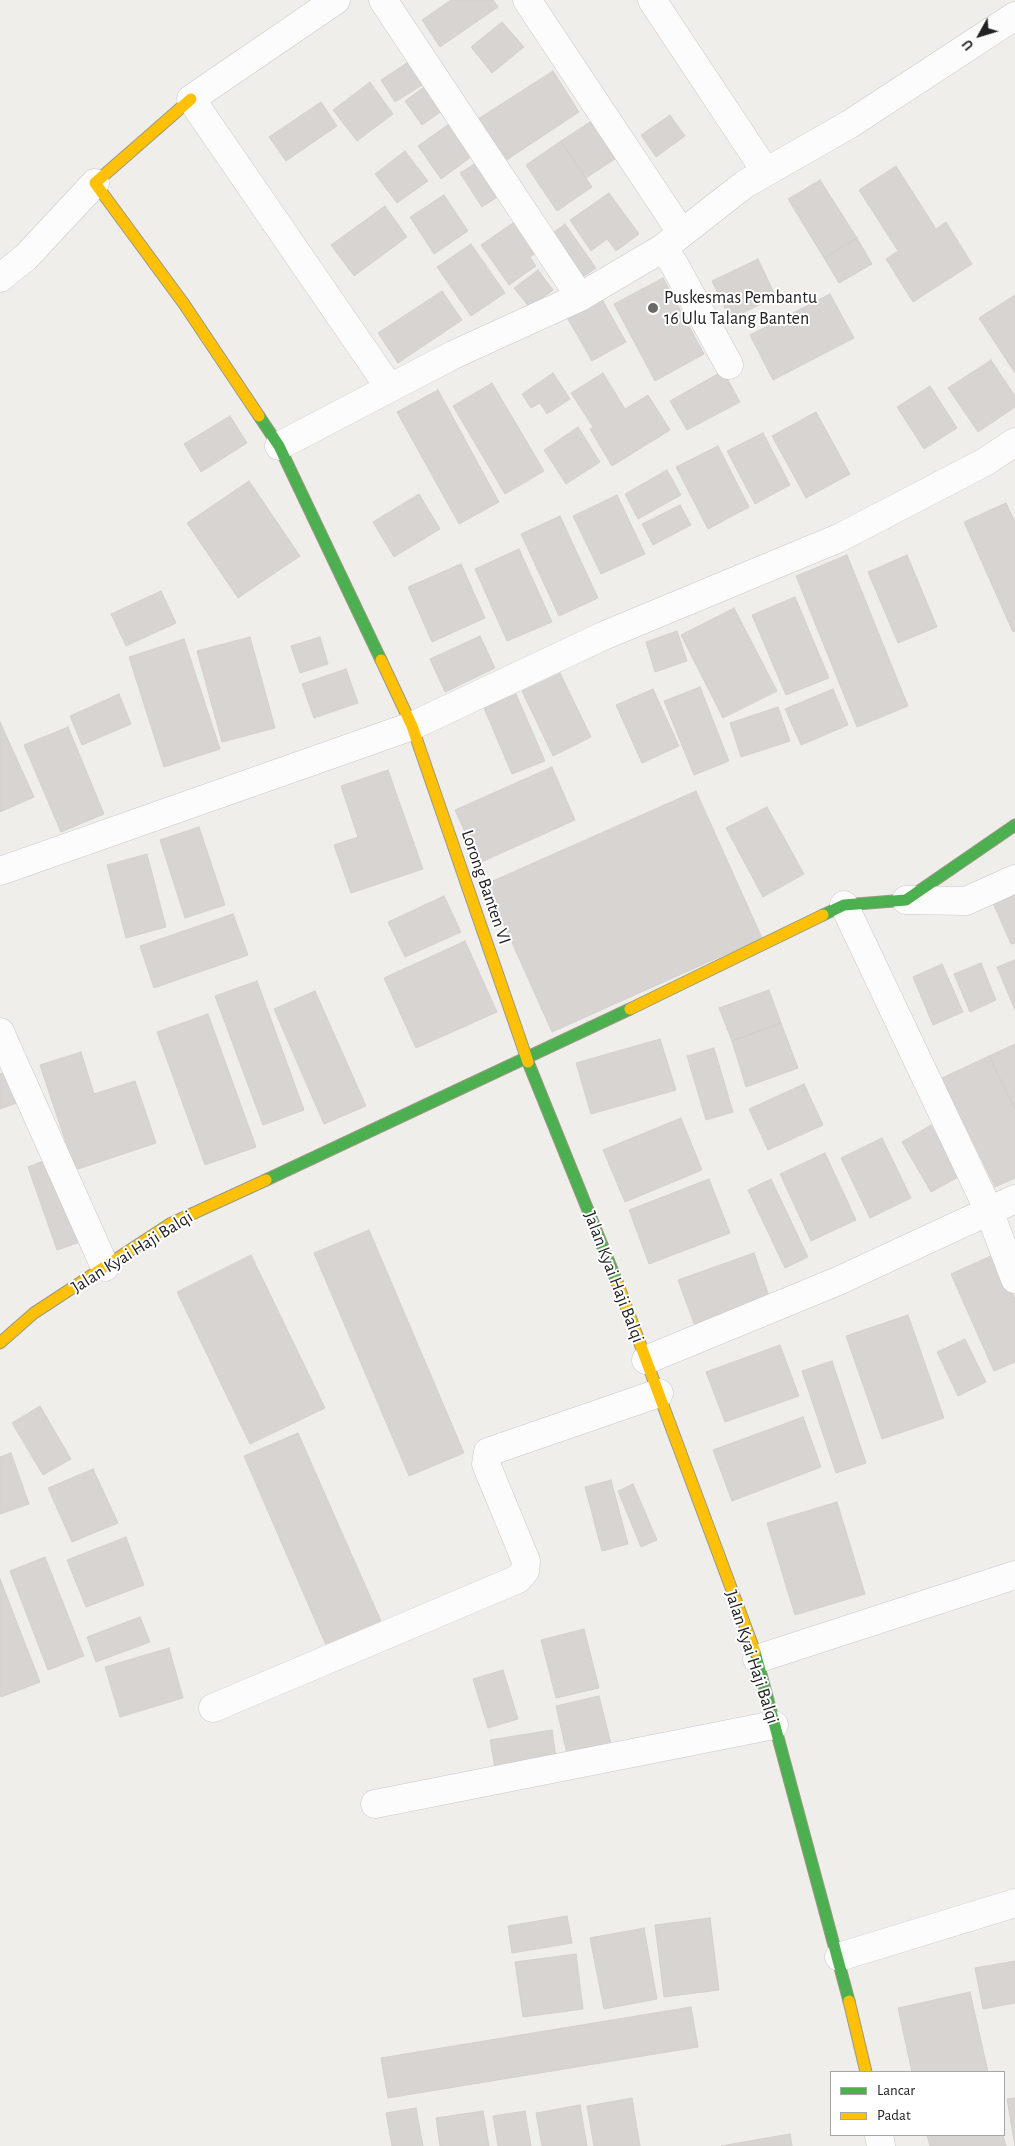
<!DOCTYPE html>
<html>
<head>
<meta charset="utf-8">
<style>
	body { margin:0 }
	#map { position:relative; width:1015px; height:2146px; overflow:hidden; background:#f0eeeb; font-family:"Alegreya Sans",sans-serif }
	canvas { display:block }
	.legend { position:absolute; left:830px; top:2071px; width:175px; height:65px; box-sizing:border-box; background:#fff; border:1px solid #a7a7a7; margin:0; padding:6px 9px; list-style:none; font-size:15px; color:#222 }
	.legend li { display:flex; align-items:center; gap:10px; height:25px }
	.legend b { width:25px; border:1px solid #a7a7a7 }
	.north { position:absolute; left:955px; top:10px; width:50px; height:50px; -webkit-text-stroke:4px #fff; paint-order:stroke; rotate:231deg; font-size:14px; font-weight:700; line-height:20px; text-align:center; color:#222 }
	.north::after { content:''; display:block; margin:auto; width:18px; height:22px; background:#222; clip-path:polygon(50% 0,100% 100%,50% 72%,0 100%) }
</style>
</head>
<body>
<div id="map">
<canvas width="1015" height="2146"></canvas>
<ul class="legend">
<li><b style="height:6px;background:#4caf50"></b>Lancar</li>
<li><b style="height:6px;background:#ffc107"></b>Padat</li>
</ul>
<div class="north">U</div>
</div>
<script>
const c = document.querySelector('canvas').getContext('2d');
c.lineJoin = 'round';
function paint(path, color) { c.fillStyle = color; c.fill(path, 'evenodd'); }
const toPath = rows => new Path2D(rows.map(r => 'M' + r).join(''));
function strokePath(path, color, width, dash) { c.strokeStyle = color; c.lineWidth = width; c.lineCap = dash ? 'butt' : 'round'; c.setLineDash(dash || []); c.stroke(path); }
function label(font, color, halo, rows, align = 'center') {
  c.font = font + ' "Alegreya Sans",sans-serif'; c.lineWidth = 4; c.setLineDash([]); c.textBaseline = 'middle'; c.strokeStyle = halo; c.fillStyle = color; for (const [text, x, y, turn = 0] of rows) {
    c.save(); c.translate(x, y); c.rotate((+turn || 0) * Math.PI / 180); c.textAlign = isNaN(turn) ? turn : align; if (halo) c.strokeText(text, 0, 0); c.fillText(text, 0, 0); c.restore();
  }
}
const building = toPath([
	[451,0,493,0,498,7,440,47,422,20,451,0],
	[502,22,524,47,492,73,471,47,502,22],
	[416,57,430,80,395,102,381,80,416,57],
	[553,71,579,112,505,161,478,119,553,71],
	[370,82,393,114,357,141,333,110,370,82],
	[431,82,449,106,422,125,405,101,431,82],
	[321,102,337,126,286,161,269,137,321,102],
	[670,115,685,136,656,157,641,135,670,115],
	[456,119,479,151,441,179,418,146,456,119],
	[593,120,618,157,586,178,561,141,593,120],
	[561,141,592,187,557,211,526,165,561,141],
	[405,151,428,181,397,203,375,174,405,151],
	[484,158,505,192,482,207,460,173,484,158],
	[896,166,936,229,946,222,972,264,913,302,886,259,898,251,859,190,896,166],
	[820,180,857,238,824,258,788,199,820,180],
	[609,193,639,234,616,251,607,239,591,251,570,220,609,193],
	[444,195,468,231,434,254,410,217,444,195],
	[385,206,407,237,354,276,331,245,385,206],
	[523,216,544,247,530,257,536,266,509,285,481,245,523,216],
	[565,224,596,268,577,281,546,238,565,224],
	[857,238,872,264,839,283,824,258,857,238],
	[471,244,505,293,471,316,437,267,471,244],
	[758,259,776,297,730,319,712,281,758,259],
	[538,270,553,290,530,308,514,288,538,270],
	[663,278,704,354,655,381,614,304,663,278],
	[442,291,462,320,398,363,378,333,442,291],
	[599,294,626,342,592,361,565,314,599,294],
	[830,294,854,338,773,380,750,335,830,294],
	[1015,295,1015,373,979,318,1015,295],
	[991,360,1015,396,1015,407,978,432,948,388,991,360],
	[723,371,740,402,687,430,670,401,723,371],
	[553,373,570,399,547,414,540,403,531,408,522,394,553,373],
	[603,373,625,409,648,395,670,430,612,466,590,429,593,427,571,393,603,373],
	[492,383,544,471,505,494,453,406,492,383],
	[930,386,957,428,924,449,897,407,930,386],
	[438,390,499,502,459,524,397,412,438,390],
	[816,412,850,474,806,498,772,436,816,412],
	[230,416,247,443,201,472,184,444,230,416],
	[578,427,600,462,566,484,544,450,578,427],
	[763,433,790,485,755,504,727,451,763,433],
	[718,446,749,507,708,529,676,467,718,446],
	[667,470,681,495,638,519,625,494,667,470],
	[249,481,300,556,238,598,187,523,249,481],
	[419,494,440,529,394,557,373,522,419,494],
	[617,495,645,554,601,574,573,516,617,495],
	[1006,503,1015,522,1015,631,1013,632,964,522,1006,503],
	[680,505,691,525,653,545,642,524,680,505],
	[560,516,598,598,559,616,521,534,560,516],
	[519,549,552,622,507,641,475,569,519,549],
	[847,555,908,706,857,727,796,576,847,555],
	[907,555,937,627,898,643,868,572,907,555],
	[461,564,485,618,432,642,408,587,461,564],
	[161,591,176,623,126,646,111,614,161,591],
	[795,597,829,678,786,695,752,615,795,597],
	[734,608,777,691,723,718,681,635,734,608],
	[677,631,687,661,655,672,646,642,677,631],
	[480,636,495,668,445,692,430,659,480,636],
	[250,637,275,728,222,742,197,651,250,637],
	[320,637,328,664,300,673,291,646,320,637],
	[184,639,220,749,164,767,129,657,184,639],
	[346,669,358,703,314,718,302,684,346,669],
	[560,673,591,737,553,756,522,691,560,673],
	[700,687,729,761,694,775,664,701,700,687],
	[653,689,679,746,642,763,616,705,653,689],
	[833,689,848,725,801,745,785,709,833,689],
	[119,694,131,724,82,745,70,716,119,694],
	[516,694,545,761,512,774,484,708,516,694],
	[778,707,790,741,741,757,730,723,778,707],
	[0,722,34,797,0,812,0,722],
	[68,727,104,814,61,832,24,745,68,727],
	[552,767,575,820,479,863,455,810,552,767],
	[388,770,423,869,351,893,334,845,358,837,341,786,388,770],
	[696,791,762,938,552,1032,486,884,696,791],
	[767,807,804,874,763,897,726,828,767,807],
	[199,827,225,905,185,918,160,840,199,827],
	[147,854,166,927,126,938,107,865,147,854],
	[1015,893,1015,943,1011,944,993,903,1015,893],
	[444,896,461,932,405,957,388,922,444,896],
	[233,914,248,955,154,988,140,946,233,914],
	[465,941,497,1012,416,1048,384,978,465,941],
	[1015,960,1015,1010,997,967,1015,960],
	[981,963,996,1000,970,1012,954,974,981,963],
	[942,964,963,1012,933,1025,913,977,942,964],
	[257,981,304,1110,263,1125,215,996,257,981],
	[769,990,781,1023,732,1041,719,1008,769,990],
	[315,991,366,1106,324,1124,274,1009,315,991],
	[208,1014,256,1147,205,1165,157,1032,208,1014],
	[781,1023,798,1068,746,1087,732,1041,781,1023],
	[660,1039,676,1090,591,1114,576,1063,660,1039],
	[1015,1044,1015,1109,989,1056,1015,1044],
	[714,1048,733,1112,706,1120,687,1056,714,1048],
	[81,1052,94,1094,135,1081,156,1143,75,1170,40,1065,81,1052],
	[989,1056,1015,1109,1015,1178,995,1187,942,1078,989,1056],
	[7,1072,17,1103,0,1109,0,1074,7,1072],
	[804,1084,823,1125,768,1150,749,1109,804,1084],
	[681,1118,702,1170,625,1202,603,1150,681,1118],
	[931,1125,960,1176,931,1192,902,1142,931,1125],
	[882,1138,911,1198,870,1218,841,1158,882,1138],
	[825,1153,856,1220,811,1241,780,1174,825,1153],
	[51,1158,80,1242,57,1250,28,1167,51,1158],
	[709,1179,730,1233,649,1264,629,1210,709,1179],
	[771,1179,808,1257,785,1268,748,1190,771,1179],
	[369,1230,464,1453,409,1476,314,1253,369,1230],
	[754,1253,770,1299,695,1326,678,1280,754,1253],
	[995,1254,1015,1299,1015,1362,994,1371,951,1274,995,1254],
	[251,1255,325,1408,250,1444,177,1292,251,1255],
	[908,1315,944,1418,882,1439,846,1336,908,1315],
	[965,1339,986,1382,958,1396,937,1352,965,1339],
	[780,1345,799,1396,725,1422,706,1372,780,1345],
	[832,1361,866,1463,836,1473,802,1371,832,1361],
	[40,1406,71,1459,43,1475,12,1423,40,1406],
	[803,1417,821,1467,732,1501,713,1450,803,1417],
	[298,1433,384,1628,329,1652,244,1456,298,1433],
	[11,1453,29,1504,0,1514,0,1457,11,1453],
	[93,1469,118,1523,72,1542,48,1488,93,1469],
	[611,1480,628,1544,602,1551,585,1487,611,1480],
	[633,1484,657,1540,641,1547,618,1491,633,1484],
	[837,1502,865,1594,795,1615,767,1523,837,1502],
	[126,1537,144,1585,86,1607,67,1560,126,1537],
	[45,1557,84,1656,48,1670,10,1571,45,1557],
	[0,1579,40,1682,1,1697,0,1694,0,1579],
	[140,1617,150,1642,96,1662,87,1637,140,1617],
	[584,1629,599,1688,556,1698,541,1640,584,1629],
	[169,1648,183,1698,120,1717,105,1667,169,1648],
	[503,1670,518,1719,488,1728,473,1679,503,1670],
	[599,1696,611,1744,567,1754,556,1706,599,1696],
	[552,1730,556,1757,495,1768,490,1740,552,1730],
	[567,1916,572,1943,512,1953,508,1926,567,1916],
	[710,1918,719,1990,664,1997,655,1925,710,1918],
	[644,1928,657,1999,604,2009,590,1938,644,1928],
	[576,1954,583,2009,523,2017,515,1962,576,1954],
	[1015,1961,1015,2003,983,2009,975,1968,1015,1961],
	[970,1992,988,2072,912,2072,898,2008,970,1992],
	[691,2007,698,2047,388,2098,381,2058,691,2007],
	[632,2098,640,2146,594,2146,587,2106,632,2098],
	[1015,2098,1015,2146,1007,2099,1015,2098],
	[580,2105,587,2146,542,2146,536,2113,580,2105],
	[416,2108,423,2146,392,2146,386,2113,416,2108],
	[483,2111,489,2146,440,2146,436,2118,483,2111],
	[525,2111,531,2146,498,2146,493,2116,525,2111],
	[790,2134,792,2146,721,2146,790,2134],
	[927,2135,1003,2135,1006,2146,930,2146,927,2135]
]);
paint(building, '#d7d4d2');
strokePath(building, '#d3d0cc', 1);
const street = toPath([
	[336,0,191,99,389,387],
	[383,0,580,297],
	[527,0,681,232],
	[652,0,766,172],
	[663,248,674,264,729,365],
	[0,278,26,257,95,183],
	[279,446,453,355,580,297,663,248,745,184,850,124,1015,16],
	[0,871,412,726,603,636,839,538,985,462,1015,442],
	[906,900,966,901,1015,879],
	[844,905,989,1211,1015,1279],
	[0,1032,105,1267],
	[646,1360,838,1281,1015,1199],
	[757,1659,1015,1575],
	[213,1708,518,1579,525,1571,526,1561,486,1464,488,1452,659,1393],
	[375,1804,774,1725],
	[839,1957,1015,1903],
	[879,2135,881,2146]
]);
const fast = toPath([
	[259,416,279,446,381,660],
	[823,915,844,905,906,900,1015,825],
	[528,1062,617,1282],
	[266,1180,630,1009],
	[755,1652,849,2001]
]);
const slow = toPath([
	[191,99,95,183,184,304,259,416],
	[381,660,412,726,528,1062],
	[630,1009,823,915],
	[617,1282,755,1652],
	[0,1343,34,1313,170,1224,266,1180],
	[849,2001,866,2072]
]);
strokePath(street, '#c9c8c7', 29);
strokePath(fast, '#999a82', 13);
strokePath(slow, '#999a82', 13);
strokePath(street, '#fdfcfc', 28);
strokePath(fast, '#4caf50', 11);
strokePath(slow, '#ffc107', 11);
for (const [x, y, r, color] of [
	[653,308,6,"#6a6968"]
]) { const dot = new Path2D(); dot.arc(x, y, r, 0, 2 * Math.PI); c.fillStyle = color; c.fill(dot); strokePath(dot, '#fff', 2); }
label('18px', '#222', '#fff', [
	["Puskesmas Pembantu",664,298],
	["16 Ulu Talang Banten",664,319]
], 'left');
label('18px', '#222', '#fff', [
	["Lorong Banten VI",486,887,71],
	["Jalan Kyai Haji Balqi",132,1252,-32],
	["Jalan Kyai Haji Balqi",614,1277,69],
	["Jalan Kyai Haji Balqi",752,1657,72]
]);
</script>
</body>
</html>
